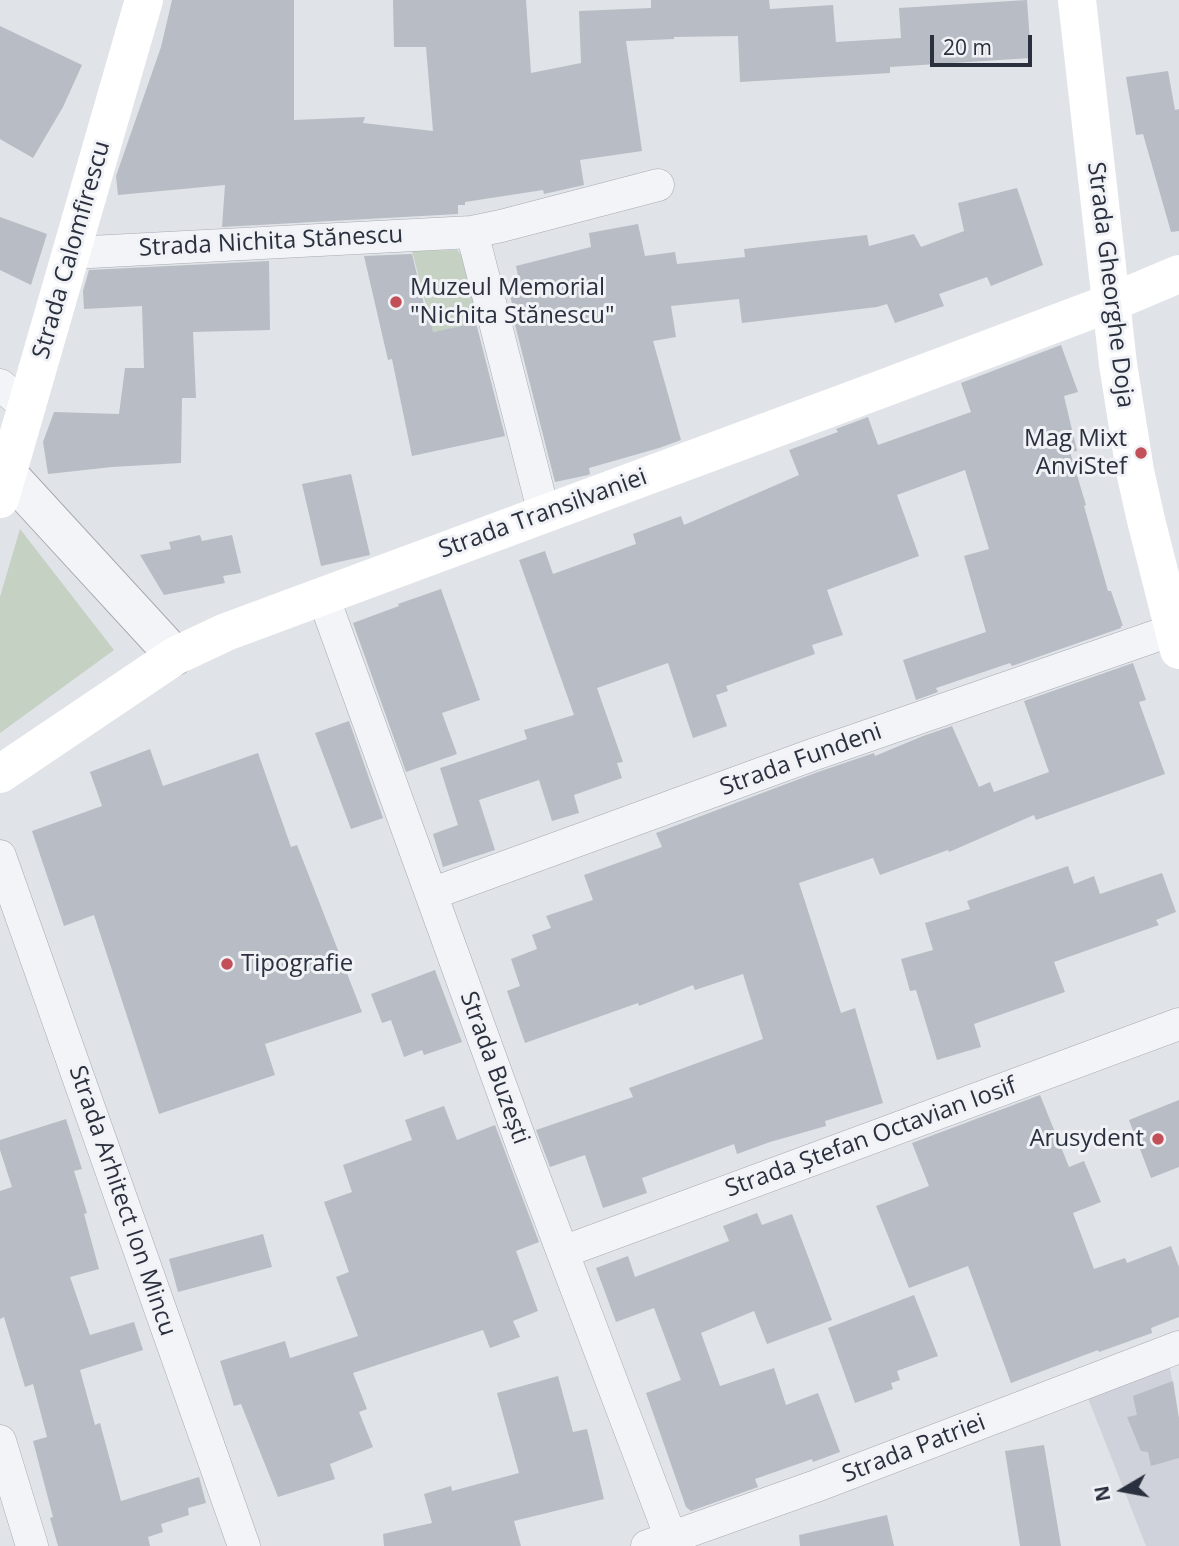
<!DOCTYPE html>
<html>
<head>
<meta charset="utf-8">
<style>
	body { margin:0 }
	#map { position:relative; width:1179px; height:1546px; overflow:hidden; background:#e0e3e8; font-family:"Open Sans",sans-serif }
	canvas { display:block }
	.north { position:absolute; left:1088px; top:1455px; width:70px; height:70px; -webkit-text-stroke:5px #f0f2f6; paint-order:stroke; rotate:260deg; font-size:19px; font-weight:700; line-height:28px; text-align:center; color:#2a303e }
	.north::after { content:''; display:block; margin:auto; width:24px; height:32px; background:#2a303e; clip-path:polygon(50% 0,100% 100%,50% 72%,0 100%) }
	.scale { position:absolute; left:930px; top:35px; width:102px; height:32px; box-sizing:border-box; border:4px solid #2a303e; border-top:0; padding-left:9px; font-size:21px; line-height:24px; white-space:nowrap; color:#2a303e; -webkit-text-stroke:5px #f0f2f6; paint-order:stroke }
</style>
</head>
<body>
<div id="map">
<canvas width="1179" height="1546"></canvas>
<div class="north">N</div>
<div class="scale">20 m</div>
</div>
<script>
const c = document.querySelector('canvas').getContext('2d');
c.lineJoin = 'round';
function paint(path, color) { c.fillStyle = color; c.fill(path, 'evenodd'); }
const toPath = rows => new Path2D(rows.map(r => 'M' + r).join(''));
function strokePath(path, color, width, dash) { c.strokeStyle = color; c.lineWidth = width; c.lineCap = dash ? 'butt' : 'round'; c.setLineDash(dash || []); c.stroke(path); }
function label(font, color, halo, rows, align = 'center') {
  c.font = font + ' "Open Sans",sans-serif'; c.lineWidth = 6; c.setLineDash([]); c.textBaseline = 'middle'; c.strokeStyle = halo; c.fillStyle = color; for (const [text, x, y, turn = 0] of rows) {
    c.save(); c.translate(x, y); c.rotate((+turn || 0) * Math.PI / 180); c.textAlign = isNaN(turn) ? turn : align; if (halo) c.strokeText(text, 0, 0); c.fillText(text, 0, 0); c.restore();
  }
}
paint(toPath([
	[1169,1363,1179,1419,1179,1546,1146,1546,1086,1393]
]), '#cfd2da');
paint(toPath([
	[457,250,465,259,479,323,433,332,412,251],
	[20,529,114,650,0,733,0,597]
]), '#c5d1c2');
paint(toPath([
	[172,0,294,0,294,120,365,117,363,123,433,131,426,47,394,47,393,0,526,0,531,73,581,63,579,11,651,8,651,0,769,0,770,9,833,5,836,42,901,38,899,8,1027,0,1031,58,890,67,890,73,740,82,738,36,674,37,674,39,626,41,642,151,580,160,584,185,544,194,543,190,465,202,465,205,458,205,458,214,222,227,225,185,118,195,116,176,161,47],
	[0,26,82,65,63,107,33,158,0,139],
	[1168,71,1175,110,1179,109,1179,231,1171,232,1143,134,1136,135,1126,77],
	[1017,188,1043,265,991,286,987,277,939,294,944,306,895,323,887,304,877,307,742,323,739,299,671,306,676,337,653,341,681,440,659,448,589,468,590,474,588,475,555,482,513,317,515,316,508,287,520,285,516,266,591,247,589,233,638,224,645,256,675,252,677,264,745,257,744,249,867,235,869,246,914,234,921,247,964,231,958,203],
	[0,217,47,234,31,285,0,270],
	[412,254,427,317,430,317,433,332,476,323,505,436,412,456,392,359,388,360,364,256],
	[269,261,270,330,193,332,196,398,182,398,181,463,112,467,48,474,43,442,54,412,119,414,125,368,144,368,142,306,84,309,83,291,89,270],
	[1061,345,1078,392,1064,396,1077,451,1070,452,1086,505,1084,506,1108,591,1111,591,1123,626,1121,626,1121,628,1012,666,1010,663,936,688,938,692,916,700,903,660,986,632,964,556,989,549,965,470,897,495,919,556,827,590,843,635,812,645,815,654,726,686,728,691,716,695,727,726,693,738,668,663,597,688,623,762,617,763,622,778,574,795,579,813,552,821,539,780,479,800,495,850,443,867,433,834,458,825,440,768,527,739,524,730,574,715,519,560,545,551,553,574,636,544,633,534,681,516,684,525,799,475,789,450,838,432,836,429,868,417,878,445,971,412,961,383],
	[351,474,370,555,321,566,302,484],
	[200,535,202,541,232,535,241,573,223,576,225,583,164,595,140,555,171,549,169,542],
	[441,589,480,700,442,713,457,754,406,772,353,623,399,606,398,604],
	[1133,663,1146,700,1139,702,1165,774,1036,820,1034,815,949,852,948,850,880,875,873,858,799,883,841,1013,855,1008,883,1103,825,1121,826,1126,770,1142,737,1154,734,1144,642,1178,647,1193,603,1208,585,1155,550,1167,536,1130,633,1097,629,1088,763,1039,743,974,695,990,693,985,639,1006,638,1003,525,1043,507,991,520,986,511,959,537,949,532,935,551,928,546,916,593,900,584,875,662,847,656,833,818,772,874,753,875,756,923,736,952,726,979,787,990,782,994,792,1049,772,1024,701],
	[349,721,383,818,351,829,315,733],
	[150,749,163,786,258,753,291,847,297,845,362,1012,265,1044,275,1075,159,1114,94,915,64,926,32,831,102,806,90,772],
	[1068,866,1074,884,1094,876,1100,894,1162,873,1176,912,1156,920,1159,925,1054,962,1065,992,974,1024,981,1047,937,1060,916,990,910,991,901,959,933,950,925,923,970,909,967,901],
	[435,970,462,1042,424,1055,422,1050,404,1057,391,1020,382,1023,371,994],
	[1040,1095,1069,1167,1084,1161,1101,1202,1073,1213,1094,1269,1125,1258,1127,1263,1171,1246,1179,1267,1179,1317,1151,1328,1152,1333,1099,1352,1098,1350,1011,1383,968,1266,909,1288,876,1206,929,1186,912,1143],
	[1179,1100,1179,1167,1151,1178,1129,1120],
	[444,1106,457,1140,495,1125,539,1242,516,1251,538,1311,513,1321,520,1337,490,1348,483,1330,353,1373,367,1409,359,1412,373,1447,330,1464,335,1479,278,1497,241,1404,234,1406,220,1361,285,1341,290,1358,358,1336,336,1277,349,1272,324,1202,352,1192,343,1165,412,1140,405,1120],
	[66,1119,82,1169,74,1171,87,1213,84,1214,99,1269,70,1277,90,1335,134,1322,143,1350,80,1370,95,1425,100,1423,121,1501,199,1477,206,1503,188,1508,189,1515,161,1524,163,1532,148,1537,150,1546,58,1546,50,1518,53,1517,33,1441,47,1437,33,1384,25,1387,4,1317,0,1319,0,1191,12,1187,0,1150,0,1140],
	[757,1213,762,1225,792,1214,832,1320,767,1344,754,1311,701,1333,720,1386,774,1368,786,1405,818,1393,840,1452,813,1462,812,1459,755,1479,758,1487,691,1511,686,1507,646,1393,681,1380,654,1308,616,1322,596,1268,628,1256,635,1277,729,1241,723,1226],
	[263,1234,272,1267,178,1292,169,1259],
	[914,1295,938,1356,897,1371,900,1380,891,1383,893,1389,855,1403,828,1328],
	[558,1376,573,1432,587,1429,604,1499,514,1521,521,1546,384,1546,383,1534,432,1523,424,1494,451,1486,452,1491,519,1473,497,1393],
	[1173,1381,1179,1419,1179,1458,1151,1466,1148,1452,1141,1451,1127,1417,1137,1415,1133,1396],
	[1044,1445,1061,1546,1020,1546,1005,1451],
	[887,1515,894,1546,800,1546,799,1535]
]), '#b8bcc4');
const minor = toPath([
	[472,232,544,514],
	[71,253,472,232,501,226,658,185],
	[0,385,27,407],
	[323,596,525,1153,671,1538],
	[0,856,244,1546],
	[431,894,812,755,1173,630],
	[563,1252,1179,1024],
	[0,1441,32,1546],
	[647,1546,816,1486,1179,1347]
]);
const tertiary = toPath([
	[8,474,175,656]
]);
strokePath(minor, '#a6aab2', 33);
strokePath(tertiary, '#a6aab2', 40);
strokePath(minor, '#f3f4f7', 32);
strokePath(tertiary, '#f3f4f7', 38);
strokePath(toPath([
	[1077,0,1118,364,1135,471,1146,520,1179,650],
	[0,499,144,0],
	[0,774,175,656,226,632,879,390,1110,303,1179,274]
]), '#fff', 38);
for (const [x, y, r, color] of [
	[396,302,7,"#c35058"],
	[1141,453,7,"#c35058"],
	[227,964,7,"#c35058"],
	[1158,1139,7,"#c35058"]
]) { const dot = new Path2D(); dot.arc(x, y, r, 0, 2 * Math.PI); c.fillStyle = color; c.fill(dot); strokePath(dot, '#f0f2f6', 2.5); }
label('24px', '#2a303e', '#f0f2f6', [
	["Strada Nichita Stănescu",271,242,-3],
	["Strada Calomfirescu",72,250,-74],
	["Strada Gheorghe Doja",1110,285,83],
	["Strada Transilvaniei",543,514,-20],
	["Strada Fundeni",801,760,-20],
	["Strada Buzești",494,1068,70],
	["Strada Ștefan Octavian Iosif",871,1138,-20],
	["Strada Arhitect Ion Mincu",122,1201,71],
	["Strada Patriei",914,1449,-21]
]);
label('24px', '#2a303e', '#f0f2f6', [
	["Muzeul Memorial",410,288],
	["\"Nichita Stănescu\"",410,316],
	["Mag Mixt",1127,439,"right"],
	["AnviStef",1127,467,"right"],
	["Tipografie",241,964],
	["Arusydent",1144,1139,"right"]
], 'left');
</script>
</body>
</html>
